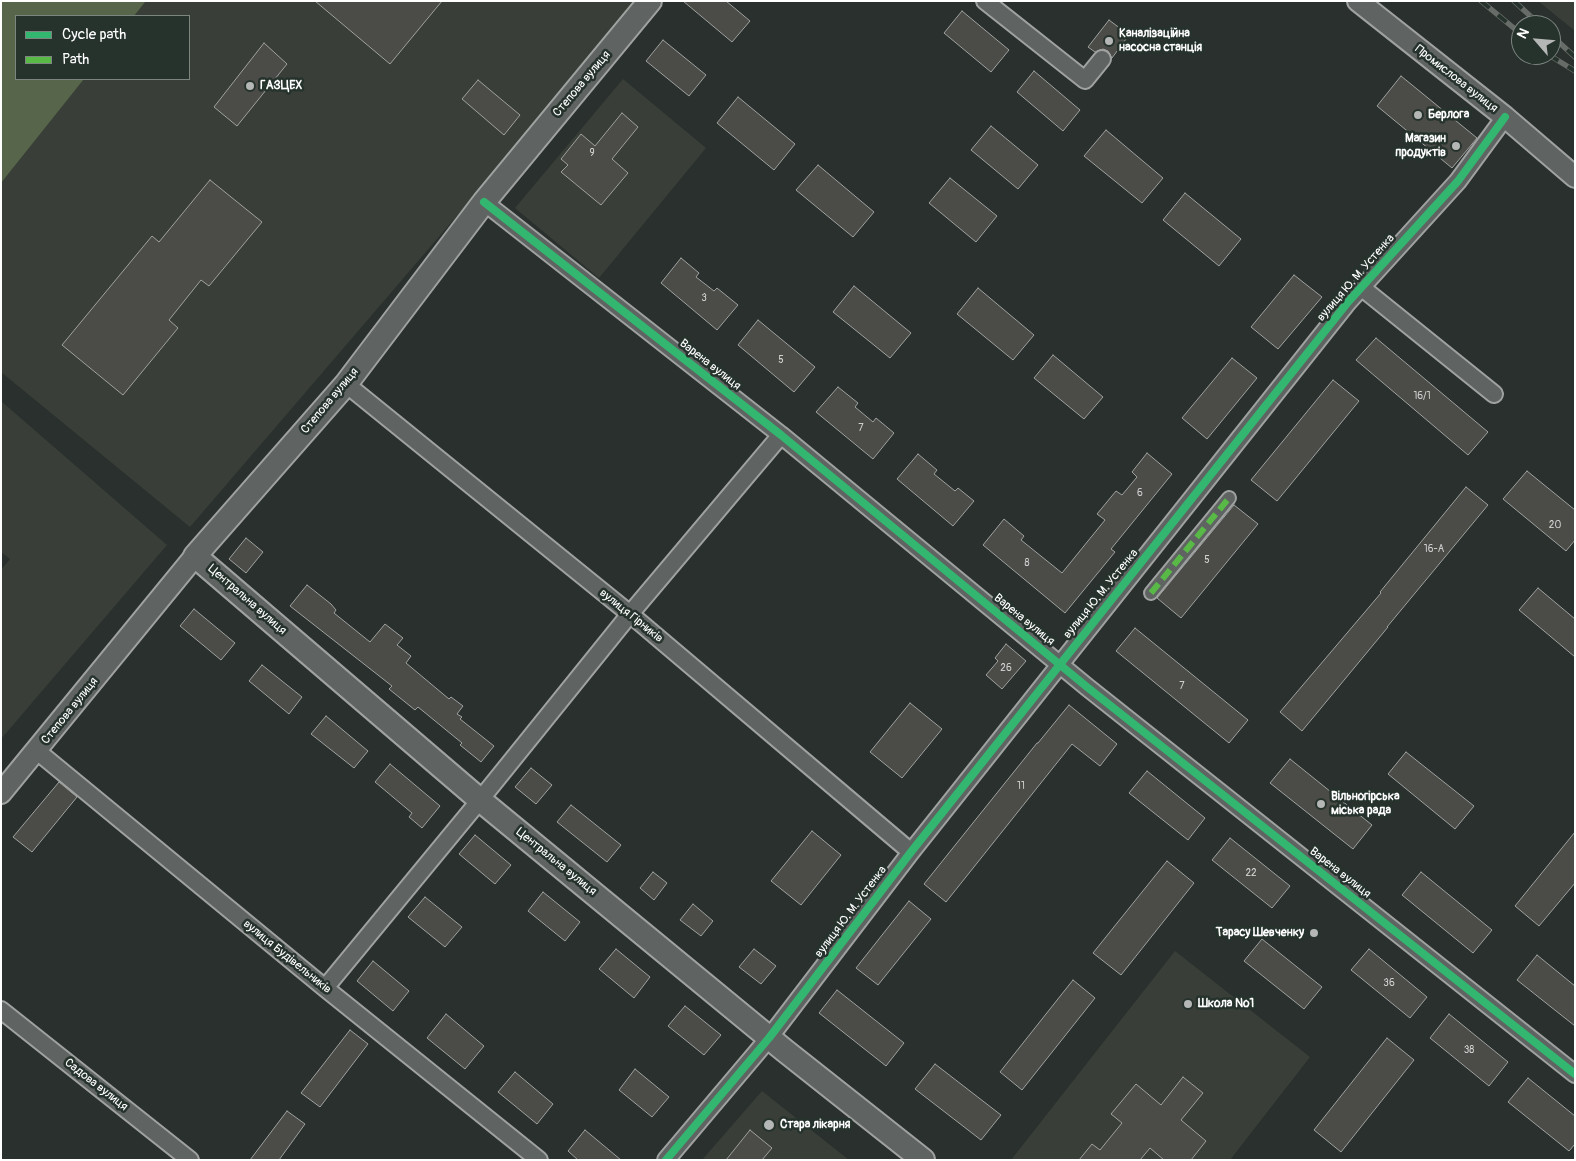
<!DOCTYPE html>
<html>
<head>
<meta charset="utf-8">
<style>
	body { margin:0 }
	#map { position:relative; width:1576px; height:1161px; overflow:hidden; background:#29302d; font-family:Pangolin,sans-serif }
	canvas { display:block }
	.frame { position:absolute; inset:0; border:2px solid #fff; pointer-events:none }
	.legend { position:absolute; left:15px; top:15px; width:175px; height:65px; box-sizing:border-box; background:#26332d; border:1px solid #7d8581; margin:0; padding:6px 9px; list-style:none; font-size:15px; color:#fff }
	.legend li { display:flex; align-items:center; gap:10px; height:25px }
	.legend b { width:25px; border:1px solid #7d8581 }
	.north { position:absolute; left:1511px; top:15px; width:50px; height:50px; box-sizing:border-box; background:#26332d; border:1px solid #7d8581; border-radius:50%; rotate:297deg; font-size:14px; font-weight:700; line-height:20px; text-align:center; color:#fff }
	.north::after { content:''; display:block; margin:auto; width:18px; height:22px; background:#b4b7b6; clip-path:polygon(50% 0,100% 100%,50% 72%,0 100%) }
</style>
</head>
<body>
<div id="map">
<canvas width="1576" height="1161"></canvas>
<div class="frame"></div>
<ul class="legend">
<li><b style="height:6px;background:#33b770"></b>Cycle path</li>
<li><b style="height:6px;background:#58b947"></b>Path</li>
</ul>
<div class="north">N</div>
</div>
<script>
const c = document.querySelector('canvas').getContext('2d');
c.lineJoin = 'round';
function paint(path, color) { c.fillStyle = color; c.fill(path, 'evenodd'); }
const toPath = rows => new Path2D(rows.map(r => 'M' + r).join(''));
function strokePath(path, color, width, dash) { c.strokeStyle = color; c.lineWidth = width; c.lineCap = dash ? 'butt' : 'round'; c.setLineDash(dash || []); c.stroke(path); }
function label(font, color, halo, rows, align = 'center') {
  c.font = font + ' Pangolin,sans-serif'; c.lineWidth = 5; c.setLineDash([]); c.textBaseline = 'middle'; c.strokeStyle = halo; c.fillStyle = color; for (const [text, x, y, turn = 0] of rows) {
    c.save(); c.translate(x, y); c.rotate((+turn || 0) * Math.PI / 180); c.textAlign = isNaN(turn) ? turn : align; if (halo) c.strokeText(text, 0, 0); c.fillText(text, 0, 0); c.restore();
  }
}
paint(toPath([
	[146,1,637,1,485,183,190,527,1,372,1,183,84,79,189,79,189,16,134,16],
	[1538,1,1575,1,1575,31],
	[623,79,706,148,599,278,515,208],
	[1,401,167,545,1,739,1,570,10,559,1,552],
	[1175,951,1310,1057,1230,1160,1011,1160],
	[762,1091,849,1160,702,1160]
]), '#393f38');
paint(toPath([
	[1,1,146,1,134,16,16,16,16,79,84,79,1,183]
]), '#57654a');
const building = toPath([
	[315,1,442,1,390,64,315,1],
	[683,1,726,1,750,21,732,42,683,1],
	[962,11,1009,50,991,72,944,33,962,11],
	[1109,20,1129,35,1112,58,1108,51,1103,49,1095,52,1088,47,1109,20],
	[663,40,706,75,689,96,646,61,663,40],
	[264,43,287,64,237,126,214,107,264,43],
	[1034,71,1080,110,1063,131,1017,92,1034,71],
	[1401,76,1477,138,1452,168,1377,106,1401,76],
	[478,80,520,115,504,135,462,99,478,80],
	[738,97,795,144,774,170,717,123,738,97],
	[622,113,638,127,612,159,628,173,601,205,561,172,568,165,561,159,581,134,595,146,622,113],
	[991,126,1038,165,1018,189,971,150,991,126],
	[1106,130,1163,178,1142,203,1084,156,1106,130],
	[818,165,874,212,853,237,796,190,818,165],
	[950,178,997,216,976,242,929,203,950,178],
	[210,180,262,222,209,286,201,280,169,320,178,328,123,395,62,345,152,236,159,242,210,180],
	[1185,193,1241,239,1219,266,1163,220,1185,193],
	[681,258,699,273,696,277,714,291,717,288,738,305,717,330,661,283,681,258],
	[1294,275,1322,297,1278,349,1251,327,1294,275],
	[854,286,911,333,890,358,833,312,854,286],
	[978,288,1034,335,1013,360,957,314,978,288],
	[758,320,815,367,794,392,738,345,758,320],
	[1376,338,1488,432,1468,455,1356,360,1376,338],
	[1053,355,1103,397,1084,419,1034,378,1053,355],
	[1232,358,1257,378,1207,439,1182,418,1232,358],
	[1333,380,1359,401,1277,501,1251,480,1333,380],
	[838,387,858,403,855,407,873,422,876,418,894,433,873,459,816,412,838,387],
	[1147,453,1172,474,1111,549,1115,552,1065,613,983,545,1004,519,1024,536,1021,540,1062,573,1105,520,1097,514,1116,491,1122,495,1137,477,1132,472,1147,453],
	[918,454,937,470,934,474,955,491,958,488,974,501,953,526,897,479,918,454],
	[1527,471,1575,510,1575,540,1566,551,1503,499,1527,471],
	[1466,487,1488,505,1387,627,1388,627,1302,731,1280,712,1381,593,1380,592,1466,487],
	[1234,505,1258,524,1181,618,1157,598,1234,505],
	[246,538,263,552,246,573,229,559,246,538],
	[307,585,331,604,336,610,334,613,370,642,385,624,403,638,397,645,411,656,406,663,449,699,451,697,463,706,457,714,462,717,460,719,494,746,481,762,460,745,462,743,418,707,415,710,389,689,392,686,290,606,307,585],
	[1538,588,1575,619,1575,657,1519,610,1538,588],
	[194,609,235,643,221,660,180,626,194,609],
	[1135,628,1248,720,1229,743,1116,651,1135,628],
	[1006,644,1026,661,1002,689,986,675,998,661,995,658,1006,644],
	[262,665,302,697,289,714,249,681,262,665],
	[910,703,942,729,902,778,870,752,910,703],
	[1069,705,1117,744,1100,766,1072,744,946,902,924,884,1037,743,1038,743,1069,705],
	[326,716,368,751,354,768,311,734,326,716],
	[1406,752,1474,806,1455,829,1388,774,1406,752],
	[1290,759,1372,825,1353,849,1270,783,1290,759],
	[390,764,440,806,422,828,409,817,412,813,375,782,390,764],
	[531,768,552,785,536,804,515,787,531,768],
	[1147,771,1205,818,1188,840,1129,793,1147,771],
	[59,782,77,797,32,852,13,837,59,782],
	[571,805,621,845,607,862,557,822,571,805],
	[812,831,841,855,801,905,771,881,812,831],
	[1575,832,1575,883,1539,926,1515,906,1575,832],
	[475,835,511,865,495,884,459,854,475,835],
	[1230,838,1290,886,1272,908,1212,860,1230,838],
	[1167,861,1194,883,1121,975,1093,953,1167,861],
	[653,872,667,883,654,900,640,888,653,872],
	[1421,872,1492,930,1473,953,1402,895,1421,872],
	[543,892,580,922,565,941,528,911,543,892],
	[425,897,462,927,445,947,408,917,425,897],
	[909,901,931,919,878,985,856,968,909,901],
	[693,904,713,921,701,936,680,920,693,904],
	[1262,939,1322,987,1304,1009,1244,961,1262,939],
	[616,949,650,977,634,998,599,969,616,949],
	[754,949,776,966,761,984,739,967,754,949],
	[1369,949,1427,997,1410,1018,1351,970,1369,949],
	[1537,955,1575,986,1575,1026,1517,980,1537,955],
	[373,961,409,991,393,1011,357,981,373,961],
	[1073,980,1095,998,1022,1090,1000,1072,1073,980],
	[837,990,904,1043,886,1066,819,1013,837,990],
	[685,1006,721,1035,704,1055,668,1026,685,1006],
	[446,1014,484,1046,465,1069,427,1038,446,1014],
	[1449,1014,1508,1062,1489,1086,1430,1038,1449,1014],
	[350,1030,368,1044,320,1107,301,1093,350,1030],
	[1387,1038,1414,1060,1341,1152,1314,1130,1387,1038],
	[935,1064,1001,1115,981,1140,915,1089,935,1064],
	[635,1069,669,1097,652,1117,619,1090,635,1069],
	[515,1072,553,1104,537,1124,498,1092,515,1072],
	[1183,1077,1203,1093,1181,1120,1206,1141,1191,1160,1164,1160,1150,1148,1140,1160,1079,1160,1092,1144,1100,1150,1122,1123,1111,1114,1136,1084,1161,1105,1183,1077],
	[1528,1078,1575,1116,1575,1144,1569,1151,1508,1102,1528,1078],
	[287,1111,305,1124,279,1160,250,1160,287,1111],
	[585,1130,621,1160,578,1160,568,1151,585,1130],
	[750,1130,772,1148,762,1160,726,1160,750,1130]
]);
paint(building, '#4b4c48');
strokePath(building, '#9fa2a0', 1);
const pedestrian = toPath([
	[1151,593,1229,498]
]);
const minor = toPath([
	[985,1,1085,80,1102,59],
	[484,202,781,435,1087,687,1575,1074],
	[1361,287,1494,394],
	[346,384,630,614,911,852],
	[37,751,325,988,539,1160],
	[325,988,480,800,630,614,781,435],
	[1,1010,190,1160],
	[666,1160,769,1038,911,852,1348,302,1458,181,1505,117]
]);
const tertiary = toPath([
	[1358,1,1505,117,1575,177],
	[1,793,195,556]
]);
const secondary = toPath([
	[650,1,484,202,346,384,195,556,480,800,784,1050,923,1160]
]);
strokePath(pedestrian, '#9fa2a0', 16);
strokePath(minor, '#9fa2a0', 20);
strokePath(tertiary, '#9fa2a0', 24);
strokePath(secondary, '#9fa2a0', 26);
strokePath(pedestrian, '#5f6362', 12);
strokePath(minor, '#5f6362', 16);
strokePath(tertiary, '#5f6362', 20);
strokePath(secondary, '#5f6362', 22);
const rail = toPath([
	[1481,1,1521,34],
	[1514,1,1540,25],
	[1551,35,1575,57],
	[1549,55,1575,71]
]);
strokePath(rail, '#686c69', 5.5);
strokePath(rail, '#26332d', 4, [11]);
strokePath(toPath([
	[1151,593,1229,498]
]), '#58b947', 6, [12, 6]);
strokePath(toPath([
	[484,202,781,435,1087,687,1575,1074],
	[666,1160,769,1038,911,852,1348,302,1458,181,1505,117]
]), '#33b770', 8);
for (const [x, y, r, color] of [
	[1109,41,5,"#b4b7b6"],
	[250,86,5,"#b4b7b6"],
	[1418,115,5,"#b4b7b6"],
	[1456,146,5,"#b4b7b6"],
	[1321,804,5,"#b4b7b6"],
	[1314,933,5,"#b4b7b6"],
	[1188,1004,5,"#b4b7b6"],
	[769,1125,6,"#b4b7b6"]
]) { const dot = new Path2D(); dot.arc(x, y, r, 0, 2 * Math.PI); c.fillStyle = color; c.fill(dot); strokePath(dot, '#26332d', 2); }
label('10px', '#d2d2d1', null, [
	["9",592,153],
	["3",704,298],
	["5",781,360],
	["16/1",1422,396],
	["7",861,428],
	["6",1140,493],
	["20",1555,525],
	["16-А",1434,549],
	["5",1207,560],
	["8",1027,563],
	["26",1006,668],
	["7",1182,686],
	["11",1021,786],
	["22",1251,873],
	["36",1389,983],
	["38",1469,1050]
]);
label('bold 12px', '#fff', '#26332d', [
	["Каналізаційна",1119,34],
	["насосна станція",1119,48],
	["ГАЗЦЕХ",260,86],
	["Берлога",1428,115],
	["Магазин",1446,139,"right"],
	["продуктів",1446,153,"right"],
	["Вільногірська",1331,797],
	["міська рада",1331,811],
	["Тарасу Шевченку",1304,933,"right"],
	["Школа №1",1198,1004],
	["Стара лікарня",780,1125]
], 'left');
label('12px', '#fff', '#26332d', [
	["Промислова вулиця",1456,79,38],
	["Степова вулиця",582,84,-50],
	["вулиця Ю. М. Устенка",1356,278,-49],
	["Варена вулиця",710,365,38],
	["Степова вулиця",330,401,-50],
	["вулиця Ю. М. Устенка",1101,594,-51],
	["Центральна вулиця",247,600,41],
	["вулиця Гірників",631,616,39],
	["Варена вулиця",1024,620,39],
	["Степова вулиця",70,711,-51],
	["Центральна вулиця",556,862,39],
	["Варена вулиця",1340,873,38],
	["вулиця Ю. М. Устенка",851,912,-53],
	["вулиця Будівельників",287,957,39],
	["Садова вулиця",96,1085,38]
]);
</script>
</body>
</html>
